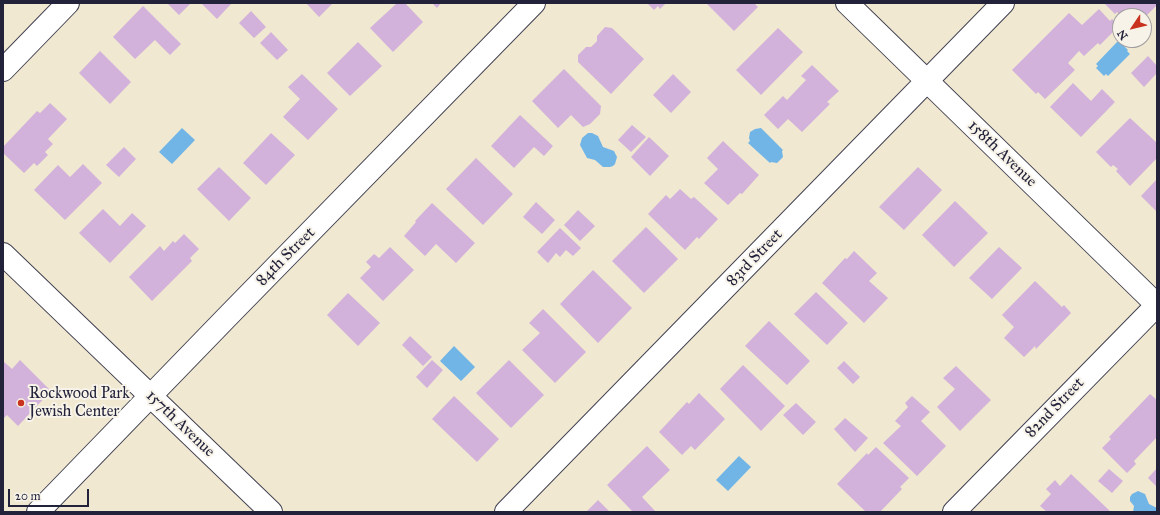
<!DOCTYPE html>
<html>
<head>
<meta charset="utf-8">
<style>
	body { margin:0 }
	#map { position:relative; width:1160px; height:515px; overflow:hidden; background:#f0e8d0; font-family:"IM FELL Great Primer",serif }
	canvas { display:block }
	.frame { position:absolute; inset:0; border:4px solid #22223b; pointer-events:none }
	.north { position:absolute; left:1112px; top:8px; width:40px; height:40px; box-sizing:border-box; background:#f7f3e8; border:1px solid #a29fa3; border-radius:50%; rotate:235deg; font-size:11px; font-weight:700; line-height:16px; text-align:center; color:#22223b }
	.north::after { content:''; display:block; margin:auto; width:14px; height:18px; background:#c8321e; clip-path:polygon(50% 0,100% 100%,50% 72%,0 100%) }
	.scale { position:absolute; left:8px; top:489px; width:81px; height:18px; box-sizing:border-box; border:2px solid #22223b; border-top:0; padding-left:5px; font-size:12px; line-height:14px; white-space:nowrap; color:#22223b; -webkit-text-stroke:3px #f7f3e8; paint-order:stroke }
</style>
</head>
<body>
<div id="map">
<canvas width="1160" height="515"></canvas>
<div class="frame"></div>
<div class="north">N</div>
<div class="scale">20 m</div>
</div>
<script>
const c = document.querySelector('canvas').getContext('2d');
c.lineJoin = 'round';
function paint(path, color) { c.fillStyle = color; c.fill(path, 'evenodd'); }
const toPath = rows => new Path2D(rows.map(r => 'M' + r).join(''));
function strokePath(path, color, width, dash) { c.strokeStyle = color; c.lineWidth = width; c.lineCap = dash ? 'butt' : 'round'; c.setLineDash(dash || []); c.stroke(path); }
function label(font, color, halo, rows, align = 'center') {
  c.font = font + ' "IM FELL Great Primer",serif'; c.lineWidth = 4; c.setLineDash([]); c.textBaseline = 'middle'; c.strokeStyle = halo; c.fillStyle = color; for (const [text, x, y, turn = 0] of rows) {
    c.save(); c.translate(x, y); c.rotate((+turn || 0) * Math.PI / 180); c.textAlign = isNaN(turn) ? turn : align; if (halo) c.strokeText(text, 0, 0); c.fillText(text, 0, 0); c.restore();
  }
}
paint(toPath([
	[1117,42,1120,42,1128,50,1127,51,1130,54,1108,76,1106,74,1104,76,1096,68,1098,66,1096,64],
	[182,128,195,140,172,164,159,152],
	[761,128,783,150,782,151,783,157,777,163,771,162,770,163,748,143,750,141,749,138,750,132,755,129],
	[588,133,592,133,598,136,603,147,614,151,617,157,615,164,613,166,610,167,603,167,595,160,587,158,580,145,582,138],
	[454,346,475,367,461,381,440,361],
	[739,456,751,467,728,491,716,480],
	[1138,491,1145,494,1149,504,1157,508,1157,512,1133,512,1134,506,1130,501,1130,497,1132,494]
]), '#71b5e7');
paint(toPath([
	[167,3,191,3,179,15],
	[201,3,230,3,231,4,217,19],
	[306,3,331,3,332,4,319,17],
	[397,3,405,3,423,22,393,52,370,28],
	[432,3,441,3,437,8],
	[647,3,666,3,660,9,658,6,654,10],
	[706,3,754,3,758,7,734,31],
	[1104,3,1157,3,1157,5,1144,18,1144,16,1120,16,1117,12,1115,14],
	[143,6,181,44,170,55,155,40,135,59,113,37],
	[1099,9,1110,21,1112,19,1119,26,1100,45,1098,43,1084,56,1079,51,1068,63,1075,70,1045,99,1038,92,1036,94,1012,70,1069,13,1082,25],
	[251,11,266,27,254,38,239,23],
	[605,27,612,28,644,59,611,94,578,62,578,55,586,47,591,47,597,41,597,36],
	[778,28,803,52,761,95,736,70],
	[271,32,288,50,277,60,260,43],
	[358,42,382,66,350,96,327,73],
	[100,51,131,82,110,104,79,73],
	[1148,56,1157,66,1157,73,1144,87,1131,73],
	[812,65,839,91,827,102,830,104,802,132,788,119,778,129,764,115,783,96,787,100,806,80,801,76],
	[564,69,601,106,600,114,590,124,583,127,571,115,558,128,532,101],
	[302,74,338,109,308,140,283,117,300,99,288,87],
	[673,74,691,92,671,113,653,95],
	[1073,83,1091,101,1102,89,1115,102,1081,137,1050,107],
	[50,103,67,119,48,139,53,144,45,152,48,155,37,166,34,163,24,173,3,153,3,147,37,111,40,113],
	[520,115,553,146,544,156,534,147,514,168,491,146],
	[1130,118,1157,143,1157,158,1130,186,1116,171,1118,169,1113,165,1111,167,1096,152],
	[632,125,646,137,631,152,618,140],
	[271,133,295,155,266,185,243,163],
	[649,137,669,156,650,176,631,157],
	[723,141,759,175,742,194,740,193,728,205,704,183,718,169,707,158],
	[124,147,136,159,119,177,106,165],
	[476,158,513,194,483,225,446,189],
	[83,164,102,183,65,220,34,190,58,165,70,177],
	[219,167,251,198,229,221,197,189],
	[918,167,942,190,904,230,879,207],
	[1157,179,1157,212,1141,196],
	[680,189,691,199,694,197,718,219,699,239,697,237,685,250,648,214,666,195,670,199],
	[955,201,988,233,954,267,922,235],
	[536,202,555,220,542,234,523,217],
	[432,203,475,243,456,263,436,244,425,256,404,236,416,222,415,221],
	[103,209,120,226,132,213,146,226,110,263,79,233],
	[578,210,595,226,580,241,564,225],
	[646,227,678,259,644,293,612,261],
	[560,228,581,248,573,256,566,250,560,257,556,253,548,263,537,252],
	[184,234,199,249,190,258,192,261,152,301,129,277,160,246,164,251,173,241,175,243],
	[390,247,414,270,383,301,360,278,371,267,366,262,374,254,379,258],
	[999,247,1022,268,992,299,969,278],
	[854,251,877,273,869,281,888,298,864,323,822,283,845,258,847,259],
	[593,270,632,308,598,343,560,304],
	[1035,281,1062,307,1064,305,1071,313,1036,349,1035,346,1024,357,1004,338,1014,327,1002,315],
	[816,292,848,323,827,345,794,314],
	[348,293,380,323,358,346,327,315],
	[543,309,586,352,555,383,522,350,540,333,529,323],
	[769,321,810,361,787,385,745,346],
	[410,336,432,357,423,366,402,345],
	[20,360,51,391,18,426,7,415,3,419,3,361,12,369],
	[432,360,443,370,427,388,416,377],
	[509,360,544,395,511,428,476,393],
	[844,361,860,377,853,384,837,368],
	[743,365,785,406,761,431,720,389],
	[956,366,991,400,960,431,937,407,955,389,943,378],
	[699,393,725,419,695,450,691,446,682,455,659,432,687,402,689,404],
	[1150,394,1157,400,1157,437,1134,461,1136,464,1127,473,1102,448,1111,439,1109,437],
	[454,396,499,439,477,462,432,419],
	[912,396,930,412,921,421,946,446,917,476,883,443,901,426,895,421,908,407,905,403],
	[796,403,816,422,803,435,783,415],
	[845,418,868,438,855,452,834,429],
	[647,446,670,470,642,497,656,512,633,512,607,485],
	[876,447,909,478,900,487,902,489,880,512,866,512,837,484,867,453,868,455],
	[1157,468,1157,487,1148,478],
	[1109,469,1123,481,1112,493,1098,481],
	[1071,474,1111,512,1047,512,1040,506,1051,494,1046,489,1055,480,1060,486],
	[598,500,610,512,586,512]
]), '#d2b2da');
const minor = toPath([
	[847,3,1157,305],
	[3,70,68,3],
	[3,254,271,512],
	[38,512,227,317,534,3],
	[506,512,1003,3],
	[954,512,1157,305]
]);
strokePath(minor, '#414051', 24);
strokePath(minor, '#fff', 22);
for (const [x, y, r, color] of [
	[21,403,4,"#c8321e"]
]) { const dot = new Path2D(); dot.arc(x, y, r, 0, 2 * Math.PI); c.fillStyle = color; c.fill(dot); strokePath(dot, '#f7f3e8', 1.5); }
label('16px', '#22223b', '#f7f3e8', [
	["158th Avenue",1002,154,44],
	["84th Street",286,257,-45],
	["83rd Street",755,258,-46],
	["82nd Street",1055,408,-46],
	["157th Avenue",180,424,44]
]);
label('16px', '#22223b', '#f7f3e8', [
	["Rockwood Park",29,394],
	["Jewish Center",29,412]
], 'left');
</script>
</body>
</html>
